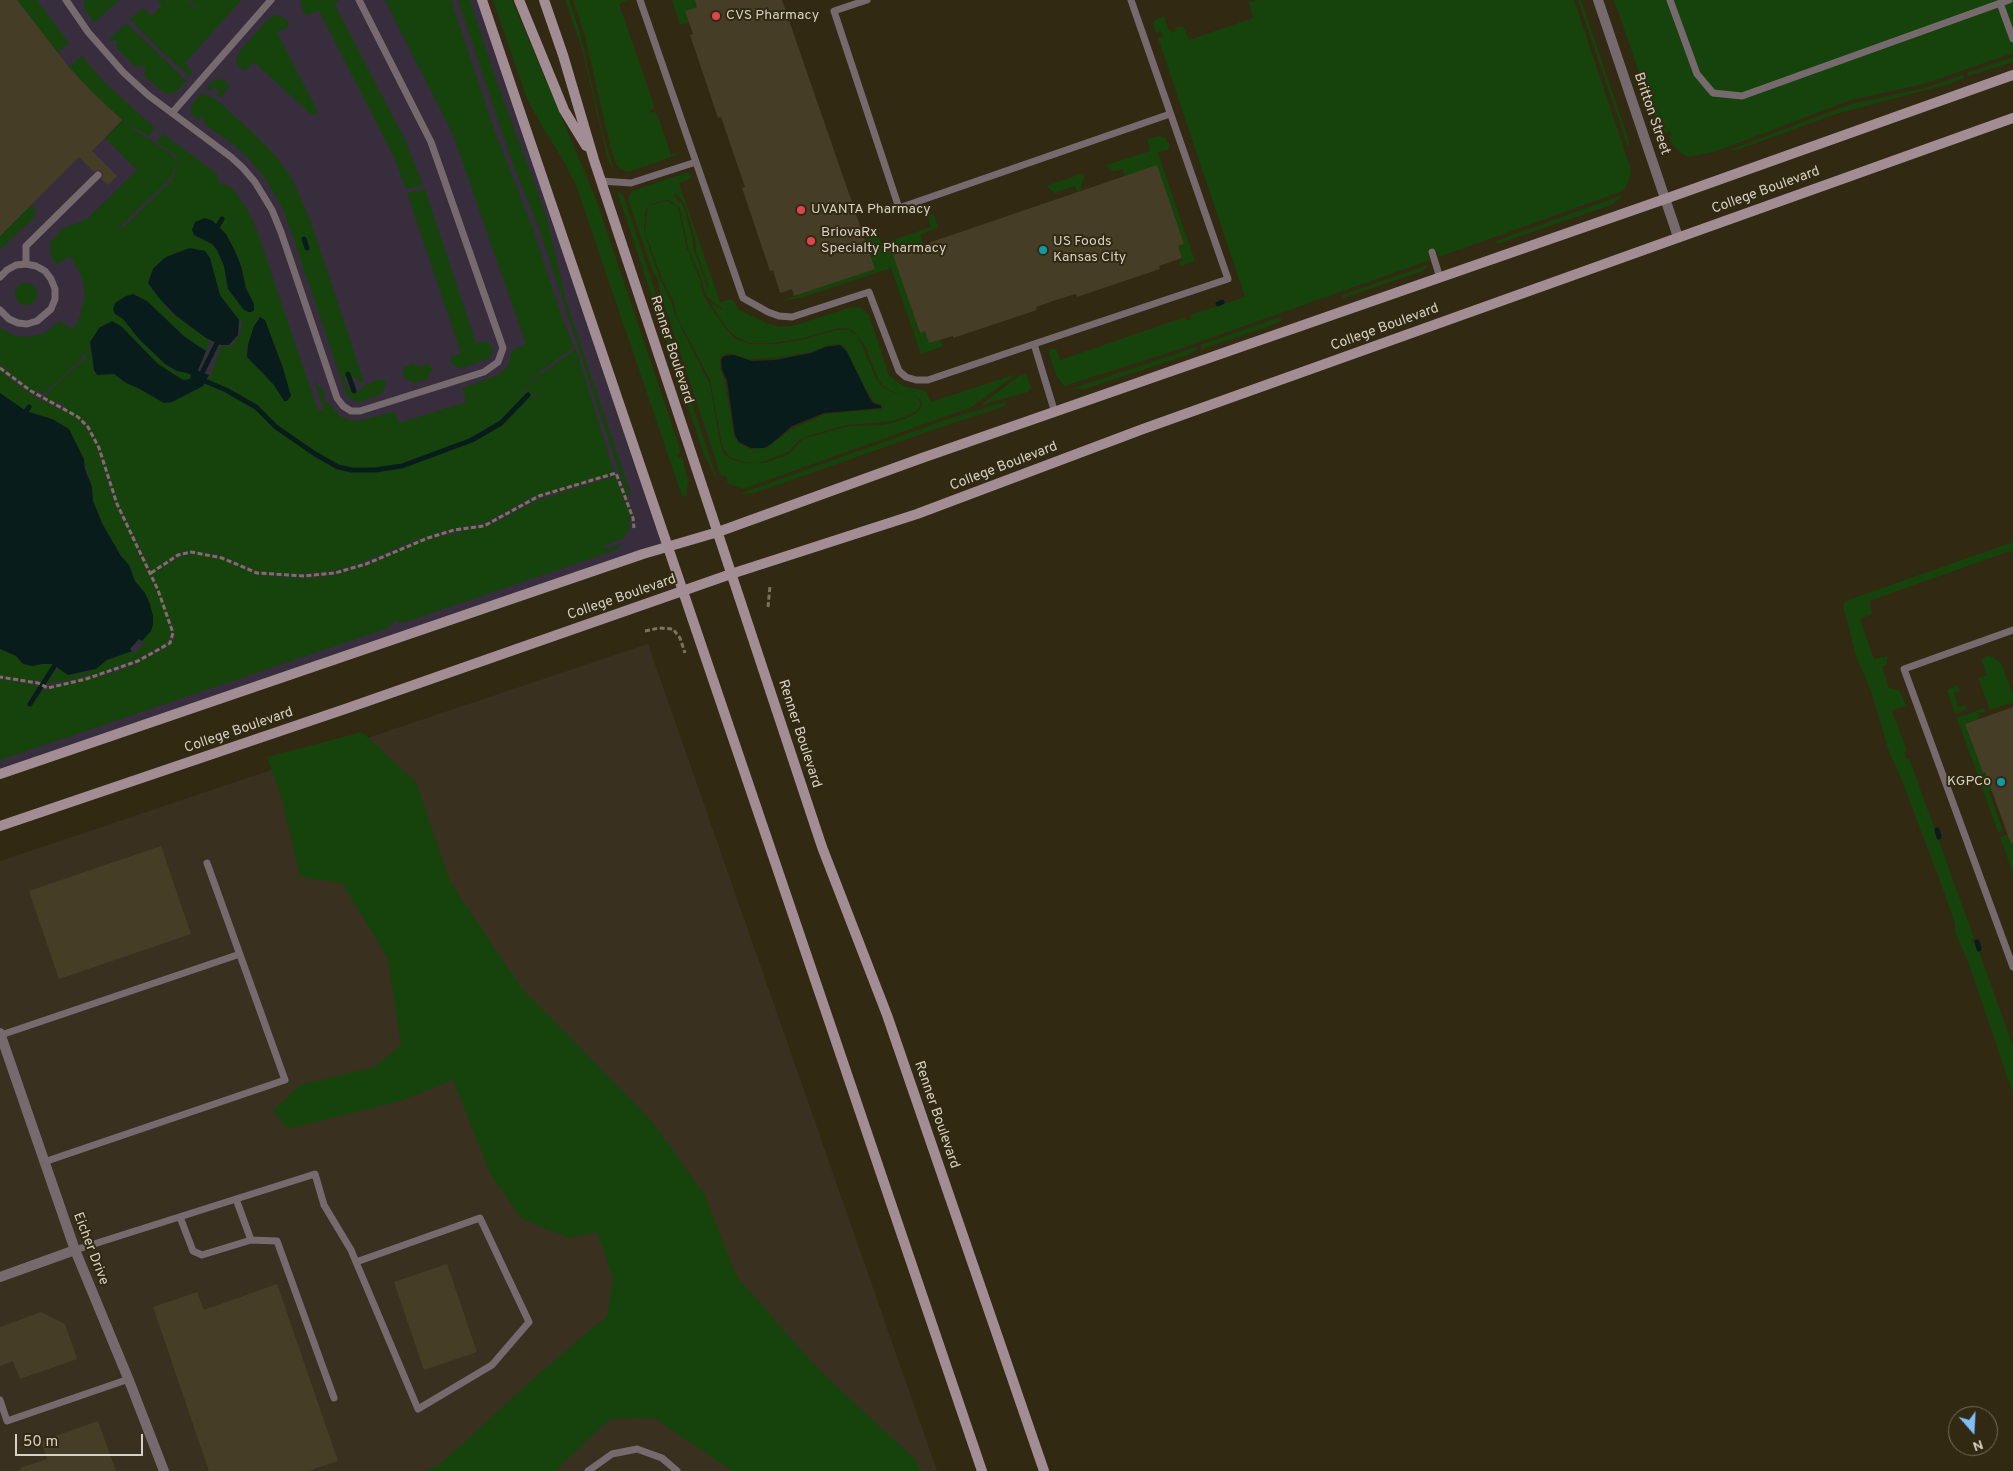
<!DOCTYPE html>
<html>
<head>
<meta charset="utf-8">
<style>
	body { margin:0 }
	#map { position:relative; width:2013px; height:1471px; overflow:hidden; background:#322912; font-family:Overpass,sans-serif }
	canvas { display:block }
	.north { position:absolute; left:1948px; top:1406px; width:50px; height:50px; box-sizing:border-box; background:#322912; border:1px solid #746c59; border-radius:50%; rotate:161deg; font-size:14px; font-weight:700; line-height:20px; text-align:center; color:#d6d1c4 }
	.north::after { content:''; display:block; margin:auto; width:18px; height:22px; background:#81bdfa; clip-path:polygon(50% 0,100% 100%,50% 72%,0 100%) }
	.scale { position:absolute; left:15px; top:1434px; width:128px; height:22px; box-sizing:border-box; border:2px solid #d6d1c4; border-top:0; padding-left:6px; font-size:15px; line-height:18px; white-space:nowrap; color:#d6d1c4; -webkit-text-stroke:4px #322912; paint-order:stroke }
</style>
</head>
<body>
<div id="map">
<canvas width="2013" height="1471"></canvas>
<div class="north">N</div>
<div class="scale">50 m</div>
</div>
<script>
const c = document.querySelector('canvas').getContext('2d');
c.lineJoin = 'round';
function paint(path, color) { c.fillStyle = color; c.fill(path, 'evenodd'); }
const toPath = rows => new Path2D(rows.map(r => 'M' + r).join(''));
function strokePath(path, color, width, dash) { c.strokeStyle = color; c.lineWidth = width; c.lineCap = dash ? 'butt' : 'round'; c.setLineDash(dash || []); c.stroke(path); }
function label(font, color, halo, rows, align = 'center') {
  c.font = font + ' Overpass,sans-serif'; c.lineWidth = 4; c.setLineDash([]); c.textBaseline = 'middle'; c.strokeStyle = halo; c.fillStyle = color; for (const [text, x, y, turn = 0] of rows) {
    c.save(); c.translate(x, y); c.rotate((+turn || 0) * Math.PI / 180); c.textAlign = isNaN(turn) ? turn : align; if (halo) c.strokeText(text, 0, 0); c.fillText(text, 0, 0); c.restore();
  }
}
paint(toPath([
	[0,0,482,0,669,547,0,774]
]), '#372d3d');
paint(toPath([
	[648,644,937,1471,0,1471,0,861]
]), '#3a3020');
paint(toPath([
	[17,0,37,0,69,43,57,53],
	[84,0,120,0,94,22,84,9],
	[157,0,166,0,168,2,170,0,187,0,197,11,197,8,189,0,241,0,185,63,192,72,190,77,159,49,130,19,143,8,151,16,162,6],
	[301,0,340,0,334,3,405,140,423,185,406,189,393,155,319,11,306,15,301,6],
	[385,0,451,0,494,129,533,229,564,323,574,347,542,370,523,390,537,400,537,398,525,389,537,377,576,349,614,472,534,496,485,523,456,528,423,537,358,564,333,571,294,574,261,572,217,554,187,551,178,553,151,571,117,501,98,443,88,423,64,408,64,405,58,401,54,403,44,397,58,382,86,358,86,356,79,352,83,358,43,394,37,390,35,391,30,389,0,365,0,328,16,336,29,337,44,333,60,321,73,329,78,320,85,296,82,277,70,256,60,263,55,263,51,256,50,243,62,229,87,219,137,170,105,138,121,121,171,154,176,159,177,164,169,180,115,231,125,226,173,179,178,160,174,154,156,142,163,134,217,174,220,184,230,186,237,194,248,211,256,228,318,411,324,409,314,381,324,391,325,403,327,402,341,417,353,421,362,420,392,412,396,414,399,423,466,402,463,388,498,375,508,366,512,350,526,344,453,135],
	[194,235,235,251,241,266,246,288,255,308,236,301,228,289,224,266,217,250,212,244],
	[166,257,210,258,220,295,239,321,242,321,242,325,240,334,235,343,227,348,224,345,220,349,211,374,203,386,172,402,164,403,138,388,126,383,114,374,97,375,94,371,90,351,131,336,158,364,172,374,183,380,190,379,191,375,187,373,177,371,165,364,139,339,123,319,115,314,147,301,185,337,206,351,210,341,170,312,148,283,153,269],
	[257,319,265,321,283,368,287,382,284,400,274,385,247,357,248,344],
	[458,0,470,0,496,80,546,215,566,301,629,488,630,495,627,496,540,231,512,162],
	[493,0,512,0,596,199,679,446,680,454,677,455,678,458,681,457,683,460,688,480,686,497,682,496,577,188,564,161,543,128,527,99],
	[565,0,569,0,580,33,604,138,614,171,608,160,582,49],
	[573,0,628,0,619,4,653,102,654,108,650,110,651,113,655,112,658,116,671,155,679,152,676,155,629,172,621,169,617,166,610,145,584,33],
	[672,0,696,0,697,7,685,11,689,22,680,25],
	[1257,0,1574,0,1631,170,1629,180,1623,191,1439,257,1436,250,1428,254,1430,260,1171,352,1064,386,1057,377,1049,354,1050,349,1056,349,1060,360,1182,318,1185,318,1186,321,1191,319,1190,316,1193,314,1245,297,1158,38,1163,36,1161,31,1156,33,1153,23,1155,20,1164,16,1168,29,1170,29,1171,33,1176,31,1175,28,1183,26,1189,40,1253,18,1249,3],
	[1578,0,1581,0,1628,138,1629,146,1628,147],
	[1614,0,2013,0,2013,53,1924,84,1851,100,1717,151,1689,157,1681,153,1673,145,1669,138,1672,135,1669,131,1666,133,1661,128,1655,118],
	[276,15,281,16,289,23,288,27,277,32,313,102,317,111,316,115,312,115,254,62,245,70,243,71,237,64,236,59,240,51,269,18],
	[127,23,183,78,186,82,176,92,167,94,163,92,146,77,144,73,146,70,142,65,139,68,134,66,118,49,115,45,118,43,115,39,112,42,109,39],
	[82,56,104,82,155,128,149,136,125,123,93,93,69,67],
	[2013,57,2013,62,1968,76,1967,73],
	[1963,75,1965,78,1949,84,1836,114,1737,150,1729,150,1851,104,1925,88],
	[219,79,227,82,229,87,221,97,216,94,219,92,216,87,211,89,212,92,206,88,213,81],
	[202,93,217,100,253,133,276,156,292,179,310,219,364,382,359,382,354,376,350,378,344,378,347,387,353,393,360,391,365,385,381,379,385,381,386,385,381,394,359,402,353,401,347,396,284,211,265,178,248,158,233,144,207,126,203,122,205,119,202,116,200,120,193,116,191,110,192,104],
	[1159,136,1166,138,1170,146,1168,149,1158,153,1195,261,1180,266,1179,262,1183,260,1178,246,1184,244,1125,176,1122,169,1114,172,1106,165,1150,151,1147,139],
	[686,173,690,174,691,178,679,183,720,302,732,299,739,310,767,323,780,327,796,325,851,307,861,308,869,315,889,375,903,386,926,391,931,402,1016,374,972,407,743,489,727,483,725,482,728,481,726,475,721,476,660,292,657,278,653,273,628,199,632,191],
	[675,193,684,202,687,211,696,243,696,251,708,284,707,296,714,303,723,309,722,310,710,302,725,326,735,336,749,343,771,343,800,339,839,328,850,329,856,334,865,346,878,379,884,387,896,393,914,396,894,393,882,387,876,378,863,348,857,336,849,330,836,330,798,341,774,344,749,344,734,338,722,324,703,295,700,280,687,249,678,207,667,201,648,206,660,201,669,200,680,208,689,251,701,278,706,296,707,290,705,279,694,251,692,236,685,210,682,204,674,196],
	[648,206,645,232,662,279,673,300,677,317,710,380,722,445,724,450,730,457,743,462,758,463,765,461,788,452,799,440,811,435,846,425,888,422,905,417,918,410,920,405,919,400,914,396,921,400,922,405,920,409,914,415,896,422,882,425,848,426,803,439,787,455,765,463,742,463,729,458,723,453,720,442,710,385,676,317,671,301,660,279,648,244,644,229,645,212],
	[840,344,845,347,864,386,873,401,881,404,883,407,881,409,825,414,791,429,767,448,750,449,739,443,734,436,725,382,720,368,720,357,728,353,748,359,775,358,811,352,828,345],
	[1083,173,1084,178,1081,186,1082,190,1077,192,1075,186,1055,193,1046,186],
	[425,189,476,343,487,341,493,349,491,356,487,359,462,368,456,367,450,361,451,357,461,353,407,193],
	[619,191,624,197,718,482,703,452,622,206,617,193],
	[1625,194,1611,205,1497,244,1496,241],
	[31,205,36,210,33,214,36,216,0,249,0,236],
	[931,214,934,215,938,227,920,235,923,245,893,255,914,309,912,310,919,333,925,331,930,343,940,339,943,346,921,354,891,268,800,298,781,301,818,288,864,240,870,237,869,235,876,229,881,244,931,227,928,217],
	[1428,265,1423,271,1343,298,1342,295],
	'15 294a11 11 0 1 1 22 0a11 11 0 1 1-22 0Z',
	[1280,317,1281,321,1275,324,1202,349,1200,345],
	[1196,347,1197,350,1190,354,1085,389,1071,389],
	[414,363,416,367,427,364,430,365,432,370,428,378,414,383,405,378,403,374,404,367],
	[0,370,14,382,39,399,37,402,41,400,74,416,87,428,96,445,113,499,163,605,172,634,166,643,137,659,102,672,66,681,46,683,54,672,59,668,71,674,82,673,96,669,101,663,120,655,132,651,135,653,144,643,142,641,149,632,150,604,145,593,135,581,129,565,121,556,103,525,93,501,92,487,85,464,65,426,52,419,29,412,30,406,24,409,2,396,0,393],
	[1026,374,1031,387,1028,392,981,405,1019,376],
	[1005,402,1006,405,1000,408,950,424,766,489,750,494,741,493,948,419],
	[615,476,631,519,628,523,630,527,624,538,603,546,605,549,624,543,613,551,405,622,399,623,397,620,392,622,393,625,388,628,0,760,0,679,39,686,27,703,31,705,41,691,110,674,136,664,169,646,175,638,174,628,152,574,181,556,194,554,216,557,254,573,266,576,308,578,336,575,373,563,425,540,491,525,535,501],
	[2013,542,2013,550,1869,601,1872,614,1860,619,1874,659,1888,656,1887,664,1882,667,1889,688,1899,690,1906,705,1892,711,1907,751,1904,752,1906,759,1909,758,1974,938,1971,939,1973,943,1976,943,2013,1046,2013,1093,1968,962,1955,932,1955,924,1946,897,1900,776,1889,752,1871,691,1856,656,1843,605,1845,602,1851,599],
	[0,649,16,656,23,664,32,666,42,664,52,664,51,668,41,682,38,679,33,681,3,676,0,675],
	[1987,656,1993,657,2001,663,2013,695,2013,702,1990,710,1978,678,1987,675,1981,659],
	[1958,685,1960,691,1954,693,1958,707,1965,705,1967,709,1955,714,1947,690],
	[1984,708,1985,712,1978,714,1979,719,1965,724,1983,773,1985,772,1992,790,1989,792,2003,831,1998,832,1957,718],
	[362,732,416,782,450,881,521,987,652,1121,704,1194,737,1277,821,1372,914,1458,921,1471,732,1471,654,1418,610,1419,555,1471,426,1471,439,1465,542,1371,607,1316,613,1278,597,1232,568,1238,521,1218,490,1174,453,1080,401,1101,287,1129,273,1110,300,1085,374,1067,401,1045,388,959,342,883,300,877,282,800,267,757],
	[2008,834,2013,849,2013,873,2000,837]
]), '#16430b');
paint(toPath([
	[205,218,213,221,226,234,235,251,241,266,246,288,254,304,254,310,252,312,248,312,243,309,228,289,224,266,217,250,212,244,194,235,192,230,195,222],
	[190,248,205,251,210,258,220,295,239,320,238,335,229,345,221,345,206,338,175,315,159,298,148,283,153,269,161,261,166,257],
	[133,294,147,301,185,337,206,351,198,370,200,372,209,375,203,386,172,402,164,403,138,388,126,383,114,374,97,375,94,370,90,342,99,328,112,321,121,326,158,364,183,380,190,379,191,375,187,373,177,371,165,364,139,339,123,319,115,314,113,309,115,303,126,296],
	[260,317,265,320,283,368,291,396,287,401,284,401,274,385,247,357,248,344,254,326],
	[840,345,847,352,869,397,873,403,881,406,881,408,824,413,792,426,771,444,764,448,751,448,739,442,735,435,727,380,722,370,721,360,724,356,734,355,752,361,776,360,811,353,826,347],
	[0,393,26,411,52,419,69,429,84,459,85,469,92,487,93,501,103,525,121,556,129,565,135,581,145,593,150,604,153,616,153,625,151,631,142,641,139,639,130,649,132,651,107,660,96,669,68,675,52,664,42,664,32,666,23,664,16,656,0,649]
]), '#081c1c');
strokePath(toPath([
	[218,226,222,219],
	[304,239,307,248],
	[1218,304,1222,302],
	[202,373,217,343],
	[348,374,354,391],
	[205,381,226,390,256,407,276,427,315,454,338,467,352,470,375,470,402,466,472,440,501,423,528,395],
	[26,411,29,407],
	[30,704,55,665],
	[1937,830,1939,837],
	[1977,942,1979,949]
]), '#081c1c', 5);
paint(toPath([
	[0,0,17,0,68,66,93,93,122,120,92,151,117,176,108,185,101,179,103,174,101,171,97,170,94,172,79,157,0,236],
	[695,0,782,0,875,269,794,296,792,289,780,293,773,270,770,271,742,188,745,187,735,158,721,117,718,118,690,35,693,34,685,11,697,7],
	[1157,165,1184,244,1178,246,1182,258,1159,266,1160,269,1077,297,1076,294,1056,300,1036,307,1037,310,953,338,953,336,929,343,925,331,920,333,893,255],
	[2013,707,2013,843,2011,844,1985,772,1983,773,1965,724],
	[161,846,191,934,59,979,29,891],
	[447,1264,477,1352,424,1370,394,1282],
	[277,1284,338,1461,308,1471,209,1471,153,1307,197,1292,204,1310],
	[41,1312,65,1324,77,1359,20,1379,13,1361,0,1366,0,1327],
	[98,1421,116,1471,20,1471,20,1468,47,1459,41,1441]
]), '#463d26');
strokePath(toPath([
	[0,368,31,391,78,417,88,427,99,448,117,504,158,590,173,633,170,643,138,661,86,679,48,688,38,683,0,677],
	[151,573,178,555,191,552,222,558,257,573,305,576,335,573,366,564,428,538,454,530,484,526,539,496,616,473,633,518,634,528],
	[768,607,770,586],
	[645,631,659,628,673,629,680,638,685,653]
]), '#7a7360', 3, [5, 2.5]);
strokePath(toPath([
	[66,0,88,32,123,72,148,95,231,157,243,168,255,182,272,210,281,232,337,398,343,406,351,411,360,411,484,372,498,362,503,348,431,142,359,0],
	[640,0,743,298,768,312,779,316,792,317,869,292,899,371,906,377,916,380,928,380,1034,344,1055,413],
	[867,0,834,11,899,208,1170,114],
	[1670,0,1697,74,1713,93,1742,96,2009,0],
	[2000,3,2013,39],
	[172,113,271,0],
	[601,181,631,183,696,162],
	[1432,252,1440,278],
	[26,264,26,246,98,175],
	[0,277,7,270,16,265,26,264,36,266,45,271,51,279,55,289,55,299,51,309,37,321,27,324,18,323,9,319,0,310],
	[1034,344,1228,279,1131,0],
	[2013,630,1904,669,2013,967],
	[1,1035,240,954],
	[44,1162,285,1080,207,863],
	[236,1199,251,1240,277,1241,334,1398],
	[180,1217,193,1251,202,1255,251,1240],
	[75,1250,315,1174,324,1205,351,1250,356,1262,418,1409,492,1365,529,1322,480,1218,356,1262],
	[0,1400,7,1421,129,1379],
	[588,1471,612,1454,637,1449,662,1458,677,1471]
]), '#766a6e', 7);
strokePath(toPath([
	[1598,0,1678,237],
	[0,1033,75,1250,130,1383,164,1471],
	[0,1277,75,1250]
]), '#766a6e', 10);
strokePath(toPath([
	[482,0,982,1471],
	[519,0,564,110,586,146],
	[544,0,563,55,594,160,822,847,887,1015,1044,1471],
	[0,774,643,554,718,532,922,458,1665,199,2013,75],
	[0,826,348,708,731,574,917,514,1143,429,2013,118]
]), '#a28d95', 10);
for (const [x, y, r, color] of [
	[716,16,5,"#e0444e"],
	[801,210,5,"#e0444e"],
	[811,241,5,"#e0444e"],
	[1043,250,5,"#0f9aa8"],
	[2001,782,5,"#0f9aa8"]
]) { const dot = new Path2D(); dot.arc(x, y, r, 0, 2 * Math.PI); c.fillStyle = color; c.fill(dot); strokePath(dot, '#322912', 2); }
label('14px', '#d6d1c4', '#322912', [
	["CVS Pharmacy",726,16],
	["UVANTA Pharmacy",811,210],
	["BriovaRx",821,233],
	["Specialty Pharmacy",821,249],
	["US Foods",1053,242],
	["Kansas City",1053,258],
	["KGPCo",1991,782,"right"]
], 'left');
label('14px', '#d6d1c4', '#322912', [
	["Britton Street",1651,114,71],
	["College Boulevard",1766,191,-20],
	["College Boulevard",1385,328,-20],
	["Renner Boulevard",671,350,72],
	["College Boulevard",1004,467,-21],
	["College Boulevard",622,598,-19],
	["College Boulevard",239,731,-19],
	["Renner Boulevard",799,734,72],
	["Renner Boulevard",936,1115,71],
	["Eicher Drive",90,1249,69]
]);
</script>
</body>
</html>
